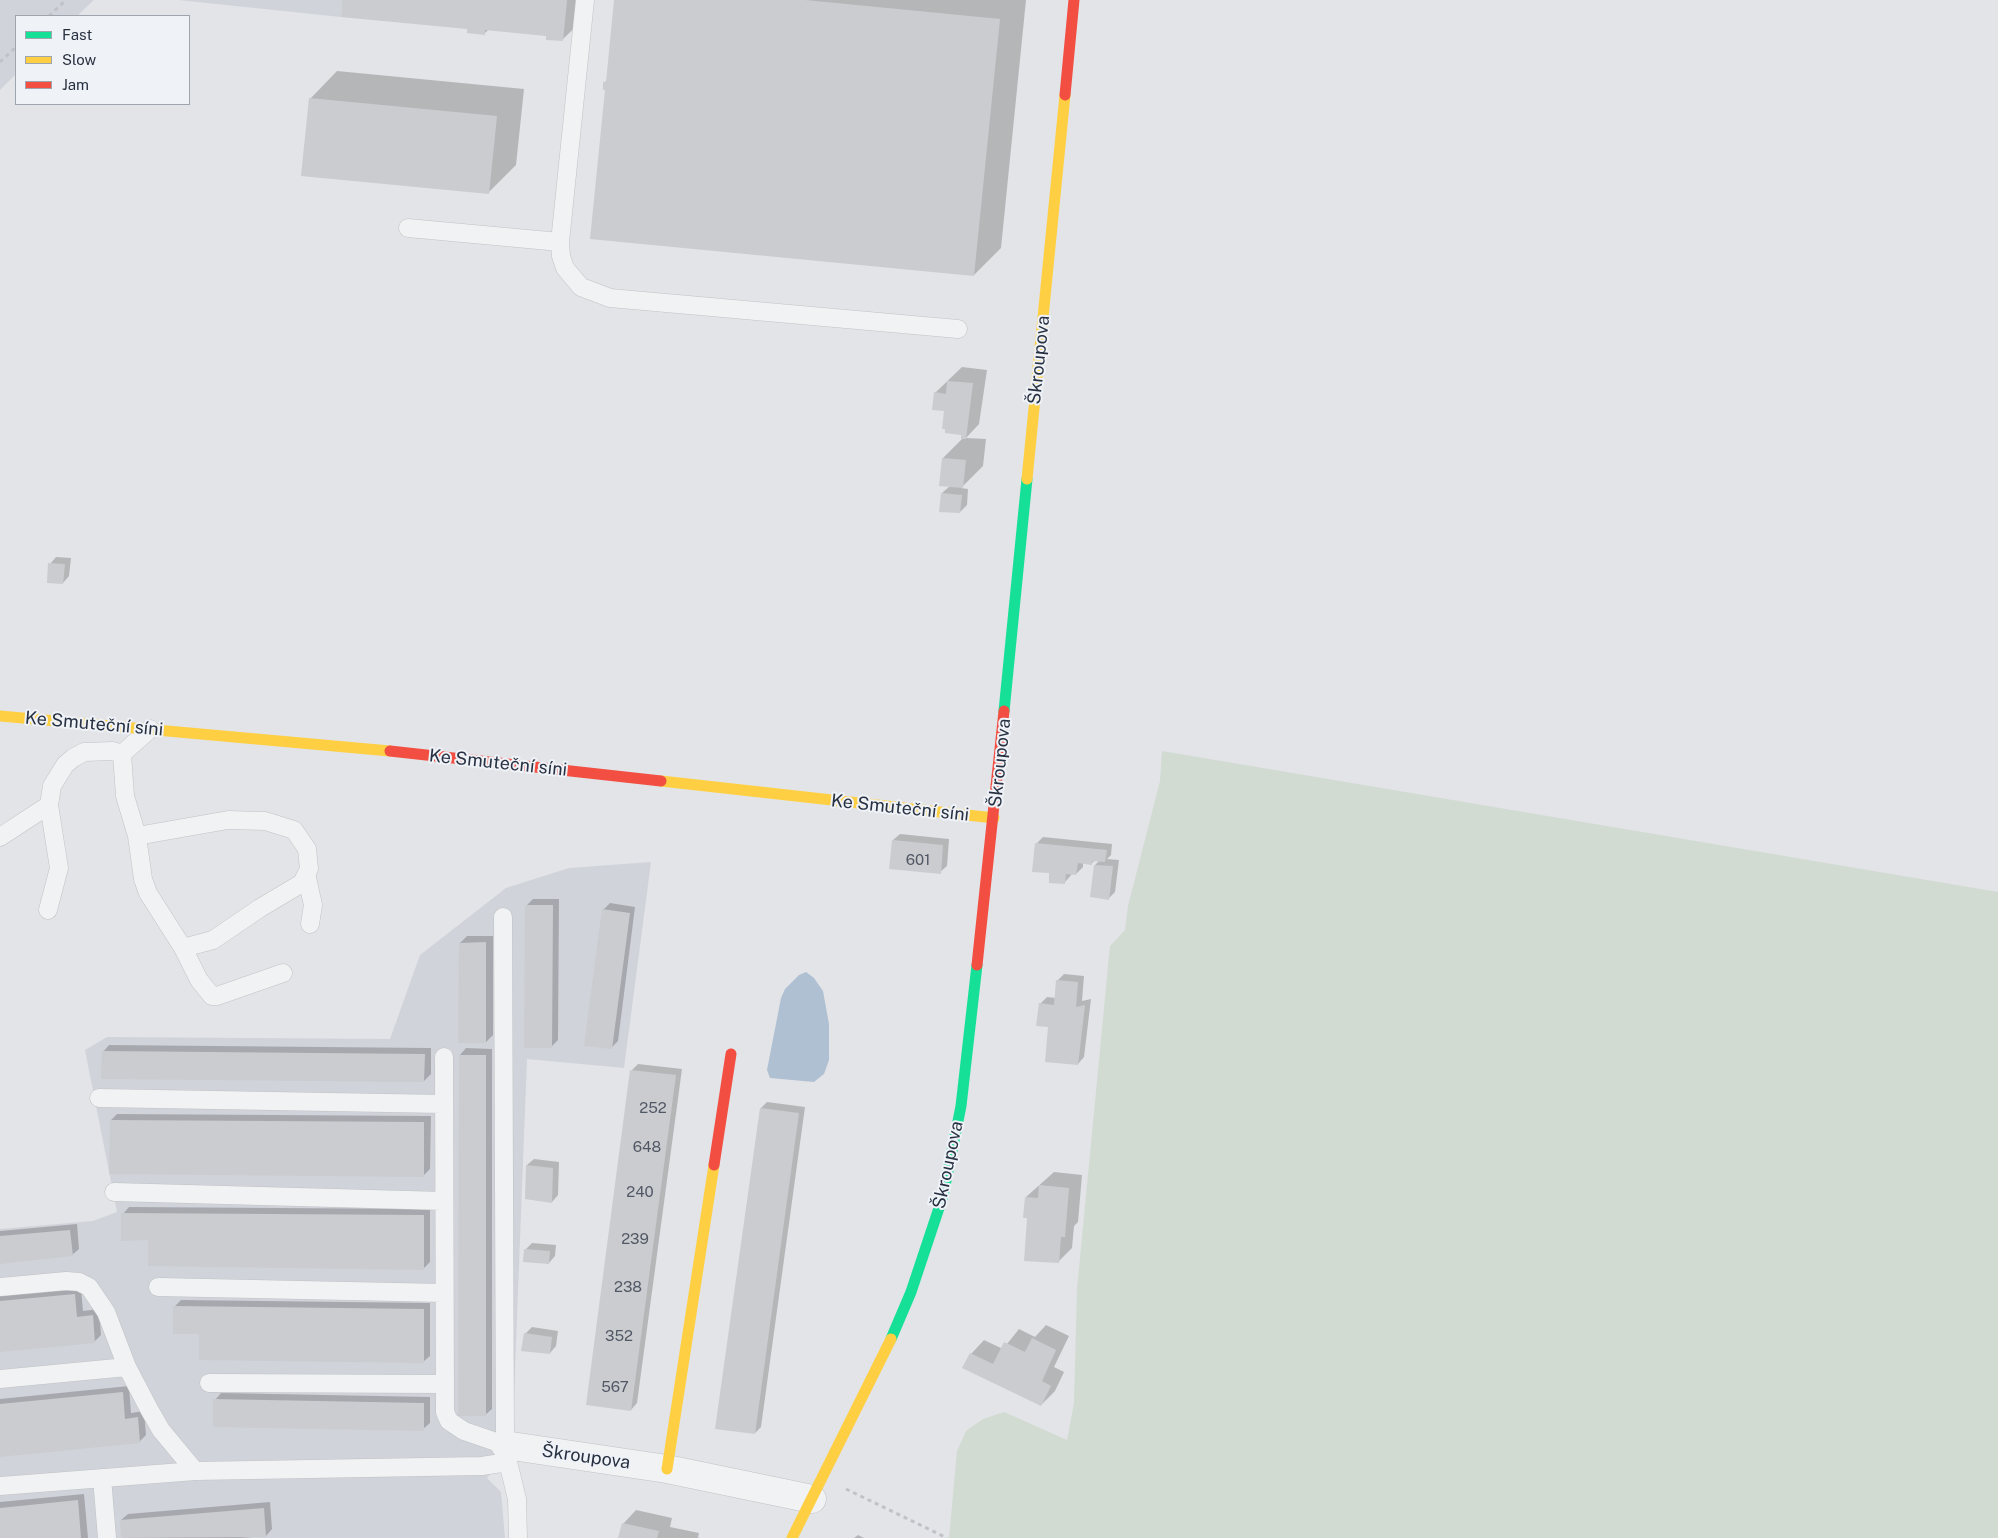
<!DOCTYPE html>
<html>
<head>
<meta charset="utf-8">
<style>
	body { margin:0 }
	#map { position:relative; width:1998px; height:1538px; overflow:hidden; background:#e2e4e7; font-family:"Public Sans",sans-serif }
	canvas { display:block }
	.legend { position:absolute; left:15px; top:15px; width:175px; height:90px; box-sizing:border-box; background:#eff2f7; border:1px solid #9fa5ae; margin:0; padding:6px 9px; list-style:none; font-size:15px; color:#283141 }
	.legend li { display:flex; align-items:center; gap:10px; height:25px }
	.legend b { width:25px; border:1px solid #9fa5ae }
</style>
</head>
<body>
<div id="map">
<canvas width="1998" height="1538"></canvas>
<ul class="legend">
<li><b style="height:6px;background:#16e098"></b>Fast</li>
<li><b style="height:6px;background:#ffcf43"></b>Slow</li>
<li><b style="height:6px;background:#f24e42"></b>Jam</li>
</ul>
</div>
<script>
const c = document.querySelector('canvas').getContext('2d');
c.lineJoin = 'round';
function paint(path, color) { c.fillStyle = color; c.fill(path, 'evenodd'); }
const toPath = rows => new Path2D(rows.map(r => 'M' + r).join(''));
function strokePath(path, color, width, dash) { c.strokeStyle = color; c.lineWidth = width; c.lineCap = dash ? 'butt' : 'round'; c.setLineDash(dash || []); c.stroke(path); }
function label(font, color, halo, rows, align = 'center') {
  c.font = font + ' "Public Sans",sans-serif'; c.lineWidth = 4; c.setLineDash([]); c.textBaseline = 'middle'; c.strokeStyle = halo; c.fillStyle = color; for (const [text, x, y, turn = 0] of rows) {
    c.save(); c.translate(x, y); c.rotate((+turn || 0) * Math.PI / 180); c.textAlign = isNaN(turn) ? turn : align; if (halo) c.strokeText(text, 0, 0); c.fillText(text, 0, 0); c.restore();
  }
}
paint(toPath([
	[0,0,94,0,77,16,16,16,16,74,0,90],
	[178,0,342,0,341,17],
	[651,862,624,1068,527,1059,512,1446,487,1478,501,1492,505,1538,0,1538,0,1229,93,1221,117,1212,85,1050,107,1037,390,1039,420,955,506,888,569,868]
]), '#d0d3da');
paint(toPath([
	[1162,751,1998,892,1998,1538,949,1538,957,1451,966,1431,983,1419,1004,1412,1067,1440,1074,1403,1077,1289,1110,946,1125,930,1128,906,1160,781]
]), '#d2dbd2');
paint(toPath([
	[806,972,814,978,823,991,829,1024,829,1060,824,1074,814,1082,770,1078,767,1070,781,998,785,989,799,975]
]), '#b0c0d3');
paint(toPath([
	[344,0,591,0,590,13,562,40,547,35,489,29,484,34,469,28],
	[615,0,1026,0,1001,248,974,275,605,82,607,80],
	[337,71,524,89,516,165,489,192,310,99],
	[962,367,987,370,979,424,966,438,986,439,983,466,961,488,968,489,967,505,960,512,942,493,950,486,943,458,962,439,963,434,935,393],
	[56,557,71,558,69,576,63,583,50,564],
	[900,834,949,839,947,866,940,872,893,840],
	[1043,837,1112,844,1111,855,1107,859,1119,860,1115,892,1109,898,1095,865,1100,860,1095,860,1092,863,1083,862,1083,867,1076,874,1072,874,1065,882,1051,872,1036,844],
	[533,899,559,899,558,1040,551,1047,526,906],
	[610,903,635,907,618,1041,611,1048,603,910],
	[467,936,493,936,493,1035,486,1042,460,943],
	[1064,974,1084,976,1082,1001,1091,999,1084,1057,1078,1064,1050,1026,1040,1004,1047,997,1056,998,1057,981],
	[109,1045,431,1048,431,1074,424,1081,103,1052],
	[466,1048,492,1049,492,1409,485,1415,460,1055],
	[638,1064,682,1069,637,1403,631,1410,587,1404,632,1070],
	[767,1102,805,1107,761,1427,755,1433,761,1108],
	[117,1114,431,1116,430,1169,424,1175,111,1120],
	[534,1159,559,1162,558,1195,552,1202,527,1198,527,1165],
	[1054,1172,1082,1175,1078,1222,1074,1226,1072,1248,1058,1262,1028,1217,1026,1197],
	[129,1207,430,1209,430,1262,424,1268,150,1238,123,1214],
	[77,1224,79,1249,72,1255,0,1262,0,1231],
	[532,1243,556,1245,555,1256,549,1263,526,1249],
	[81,1288,83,1311,99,1309,101,1335,95,1341,0,1351,0,1296],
	[181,1300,430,1303,430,1356,423,1362,200,1333,175,1306],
	[1046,1325,1069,1336,1054,1367,1064,1372,1055,1391,1041,1405,971,1354,984,1340,1003,1349,1019,1329,1035,1337],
	[532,1327,558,1331,556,1346,550,1353,525,1334],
	[129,1386,131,1413,144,1411,146,1435,139,1442,0,1455,0,1399],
	[221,1393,430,1397,430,1423,423,1429,215,1400],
	[84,1494,88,1538,0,1538,0,1502],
	[270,1502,272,1529,266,1536,240,1538,123,1538,121,1520,128,1514],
	[636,1510,672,1518,670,1527,699,1533,698,1538,620,1538,623,1524],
	[858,1535,864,1538,854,1538]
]), '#0003');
paint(toPath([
	[342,0,567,0,563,41,546,40,546,36,485,30,485,35,467,33,467,29,341,17],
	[614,0,805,0,1000,19,974,276,590,239,605,90,603,90,603,82,606,82],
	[309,98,497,116,489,194,301,176],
	[947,381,973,383,966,439,961,439,961,435,945,433,945,429,942,429,944,411,932,410,934,392,946,394],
	[942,458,966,460,963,488,939,486],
	[941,493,962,495,960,513,939,512],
	[48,563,65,564,63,584,47,583],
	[892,840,943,845,941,874,889,869],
	[1035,843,1107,850,1105,862,1092,861,1092,865,1078,863,1076,875,1066,874,1065,884,1049,883,1049,873,1032,872],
	[1094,865,1113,866,1109,900,1090,897],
	[525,905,553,905,552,1048,524,1048],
	[602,909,630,913,612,1049,584,1046],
	[486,942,486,1043,458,1043,459,943],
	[1056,980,1078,982,1076,1007,1085,1005,1078,1065,1045,1062,1048,1027,1036,1026,1039,1003,1054,1005],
	[102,1051,425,1054,424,1082,101,1079],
	[459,1055,486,1055,486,1416,458,1416],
	[630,1070,676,1075,631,1411,586,1405],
	[760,1108,799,1113,755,1434,715,1429],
	[110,1120,424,1122,424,1177,109,1174],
	[526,1165,553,1168,552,1203,525,1199],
	[1039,1185,1069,1188,1065,1237,1061,1237,1059,1263,1024,1261,1027,1218,1023,1218,1025,1197,1038,1198],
	[121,1213,424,1215,424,1270,148,1266,148,1240,121,1241],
	[70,1230,73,1256,0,1264,0,1236],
	[524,1249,550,1251,549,1264,523,1262],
	[75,1294,77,1317,93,1315,95,1343,0,1352,0,1301],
	[173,1306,424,1309,424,1363,199,1360,199,1334,173,1334],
	[524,1333,552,1337,550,1354,521,1351],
	[1032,1338,1056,1350,1042,1381,1051,1386,1041,1406,962,1368,970,1353,993,1364,1004,1342,1025,1352],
	[123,1392,125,1419,138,1417,140,1443,0,1457,0,1404],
	[213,1399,424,1403,424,1431,213,1427],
	[78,1500,81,1538,0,1538,0,1508],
	[264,1508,266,1537,121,1538,120,1520],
	[622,1523,659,1531,657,1538,618,1538]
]), '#cacccf');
const lane = toPath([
	[585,0,560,242,561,256,565,268,581,287,610,298,958,329],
	[408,228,560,242],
	[122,754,150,729],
	[137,836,228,820,265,821,294,830,307,849,309,869,302,883,260,908,213,940,183,948],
	[0,837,49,805],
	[307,878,313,905,310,924],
	[48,910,59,868,49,805,52,786,65,765,73,758,84,752,113,751,122,754,125,796,137,836,143,879,148,893,183,948,199,980,212,996,217,996,283,973],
	[444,1057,445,1412,449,1421,464,1431,505,1445],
	[99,1098,444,1104],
	[114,1192,444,1201],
	[0,1287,66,1281,79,1282,89,1287,106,1312,127,1367,149,1409,161,1430,195,1471],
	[158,1287,444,1293],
	[0,1379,127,1367],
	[209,1383,443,1384],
	[508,1462,517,1499,518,1538],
	[102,1478,107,1538],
	[0,1486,195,1471,482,1466,508,1462,505,1445,503,917]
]);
const street = toPath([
	[505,1445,667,1469,812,1499]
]);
strokePath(lane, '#c0c2c5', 19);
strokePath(street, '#c0c2c5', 29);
strokePath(toPath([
	[49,16,66,0],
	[0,62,16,47],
	[846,1489,947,1538]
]), '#c0c2c7', 3, [4, 4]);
strokePath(lane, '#f1f2f3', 18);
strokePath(street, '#f1f2f3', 28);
strokePath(toPath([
	[1004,711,1027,479],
	[891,1339,911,1292,943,1196,961,1106,977,965]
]), '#16e098', 11);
strokePath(toPath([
	[1027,479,1065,95],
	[0,716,390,751],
	[661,781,994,818],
	[667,1469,714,1165],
	[792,1538,891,1339]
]), '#ffcf43', 11);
strokePath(toPath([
	[1065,95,1074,0],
	[390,751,661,781],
	[977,965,1004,711],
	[714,1165,731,1054]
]), '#f24e42', 11);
label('15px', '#515865', null, [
	["601",918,860],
	["252",653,1108],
	["648",647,1147],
	["240",640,1192],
	["239",635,1239],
	["238",628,1287],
	["352",619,1336],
	["567",615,1387]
]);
label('18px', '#283141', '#eff2f7', [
	["Škroupova",1039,360,-84],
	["Ke Smuteční síni",94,724,5],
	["Ke Smuteční síni",498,763,6],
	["Škroupova",1000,763,-84],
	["Ke Smuteční síni",900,808,6],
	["Škroupova",948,1165,-78],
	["Škroupova",586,1457,8]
]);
</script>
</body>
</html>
